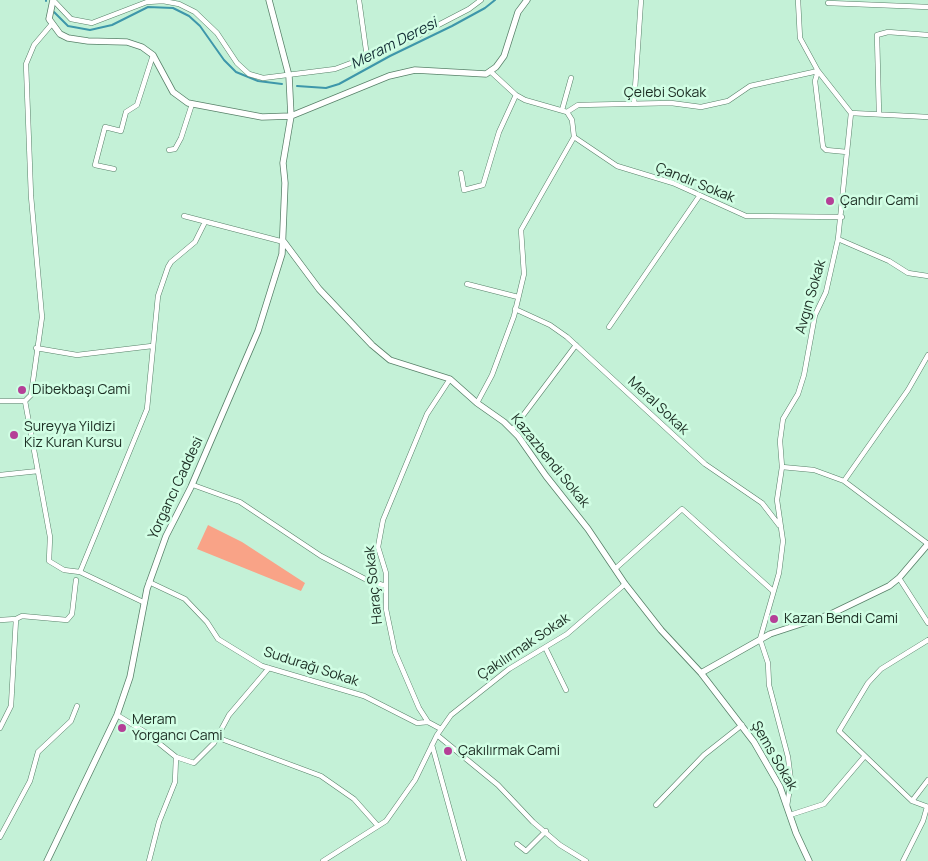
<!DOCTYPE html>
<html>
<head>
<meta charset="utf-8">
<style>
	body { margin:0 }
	canvas { display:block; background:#c4f1d7 }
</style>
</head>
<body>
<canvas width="928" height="861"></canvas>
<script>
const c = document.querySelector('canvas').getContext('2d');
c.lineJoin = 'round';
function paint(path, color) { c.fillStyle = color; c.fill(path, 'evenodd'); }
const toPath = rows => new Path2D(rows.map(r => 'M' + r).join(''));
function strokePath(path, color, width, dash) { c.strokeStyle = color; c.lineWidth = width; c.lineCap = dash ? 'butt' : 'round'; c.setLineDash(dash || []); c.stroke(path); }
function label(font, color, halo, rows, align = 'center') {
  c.font = font + ' Manrope,sans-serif'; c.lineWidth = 5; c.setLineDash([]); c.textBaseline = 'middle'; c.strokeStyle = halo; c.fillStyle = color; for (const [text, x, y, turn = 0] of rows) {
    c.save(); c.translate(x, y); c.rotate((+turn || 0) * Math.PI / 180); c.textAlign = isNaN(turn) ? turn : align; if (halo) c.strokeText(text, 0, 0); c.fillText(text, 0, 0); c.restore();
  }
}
paint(toPath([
	[208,525,242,542,305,583,301,591,197,549]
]), '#f9a387');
strokePath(toPath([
	[46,0,46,1],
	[54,12,68,26,90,30,112,25,148,7,173,8,189,16,200,26,224,60,236,72,258,81,282,84],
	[297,86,326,88,339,84,390,56,452,26,485,8,495,0]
]), '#3e97aa', 2);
const minor = toPath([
	[359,0,367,57],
	[54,1,71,19,92,23,147,2,163,1,179,4,195,12,217,33,237,63,249,74,263,78,335,69,367,57,419,35,469,9,481,0],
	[828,3,928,7],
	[490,71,516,95,525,100,567,112,572,120,574,137,617,166,673,183,746,216,842,217],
	[634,104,641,0],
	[562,110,571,78],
	[567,112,578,105,671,103,701,107,728,101,750,86,818,71,815,81,823,147,826,150,847,152],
	[851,113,928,117],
	[879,114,877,35,888,32,928,35],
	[169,150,175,149,181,138,192,104],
	[114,169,95,165,105,127,121,131,126,112,137,105,153,55],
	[461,173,464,190,483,185,499,132,516,95],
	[184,216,284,242],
	[838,239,889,261,908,273,928,276],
	[467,284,518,297],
	[515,309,550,325,567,337,705,464,762,503,779,525],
	[609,327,700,195],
	[36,348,77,355,152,346],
	[0,401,25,401,50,537,49,561,64,570,80,572,143,602],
	[25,401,31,395,42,317,31,196,26,64,34,45,51,25],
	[477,403,492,375,514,316,524,274,521,230,574,137],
	[512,430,576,345],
	[782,467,814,470,844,481,928,544],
	[0,475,38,471],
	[844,481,908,390,928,355],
	[193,485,240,502,321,556,369,581,386,586],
	[616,568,682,509,773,591],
	[80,572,147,409,158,296,168,267,171,262,195,242,205,222],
	[899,578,928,623],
	[149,582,185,599,207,622,218,639,262,666,364,696,417,723,428,722],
	[0,620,16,619],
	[928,640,881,669,868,683,839,731,912,801,928,807],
	[546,649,566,690],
	[117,715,145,732,176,757,194,763,214,743,229,715,269,668],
	[0,728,11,706,16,619,22,616,67,620,72,614,76,580],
	[441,729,428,722,419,708,395,652,386,609,386,573,378,547,383,520,427,414,450,379],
	[437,735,498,785,533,822,560,845,586,861],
	[216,737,321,776,354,799,378,826],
	[432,745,464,861],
	[912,801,928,780],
	[656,805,704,755,742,725],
	[787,806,791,781,788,757,769,685,768,663,760,639,779,573,783,541,777,500,782,467,780,441,783,419,798,394,804,375,815,315,826,292,838,239,851,113,818,71,800,38,798,0],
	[790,815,824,804,864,757],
	[0,837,30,781,38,752,71,721,77,706],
	[517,844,526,851,546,831],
	[149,861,159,822,175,782,176,757],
	[323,861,386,821,415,780,437,735,451,715,509,669,567,634,625,584],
	[903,861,923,821,927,807]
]);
const tertiary = toPath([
	[53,0,49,19,60,34,68,38,88,41,127,42,142,47,153,55,173,92,188,103,262,117,291,116,389,76,415,70,486,74,496,67,504,56,518,12,527,0],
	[284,242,319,289,372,345,390,360,450,379,477,403,504,422,518,436,546,476,588,529,625,584,661,630,701,673,754,742,780,787,796,833,809,861],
	[701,673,770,634,831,614,889,586,899,578,928,544],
	[47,861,117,715,130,677,147,589,166,536,191,487,258,331,282,254,285,183,283,163,291,116,289,76,269,0]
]);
strokePath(minor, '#588169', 5.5);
strokePath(tertiary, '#588169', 7);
strokePath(minor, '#fff', 4.5);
strokePath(tertiary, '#fff', 5.5);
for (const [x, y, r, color] of [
	[830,201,5,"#b53f97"],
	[22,390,5,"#b53f97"],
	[14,435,5,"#b53f97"],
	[774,619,5,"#b53f97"],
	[122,728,5,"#b53f97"],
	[448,751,5,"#b53f97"]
]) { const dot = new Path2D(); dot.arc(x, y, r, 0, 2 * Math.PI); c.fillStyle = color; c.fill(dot); strokePath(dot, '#d1fee4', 2); }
label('14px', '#1c2d23', '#d1fee4', [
	["Çelebi Sokak",665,93],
	["Çandır Sokak",695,183,22],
	["Avgın Sokak",811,297,-74],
	["Meral Sokak",658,406,43],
	["Kazazbendi Sokak",550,461,51],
	["Yorgancı Caddesi",176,488,-65],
	["Haraç Sokak",374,585,-96],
	["Çakılırmak Sokak",524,647,-34],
	["Sudurağı Sokak",311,667,18],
	["Şems Sokak",774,756,60]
]);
label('14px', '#1c2d23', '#d1fee4', [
	["Çandır Cami",840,201],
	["Dibekbaşı Cami",32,390],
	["Sureyya Yildizi",24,427],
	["Kiz Kuran Kursu",24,443],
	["Kazan Bendi Cami",784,619],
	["Meram",132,720],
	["Yorgancı Cami",132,736],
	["Çakılırmak Cami",458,751]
], 'left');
label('italic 15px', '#132d35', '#d1fee4', [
	["Meram Deresi",394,44,-27]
]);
</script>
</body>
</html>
